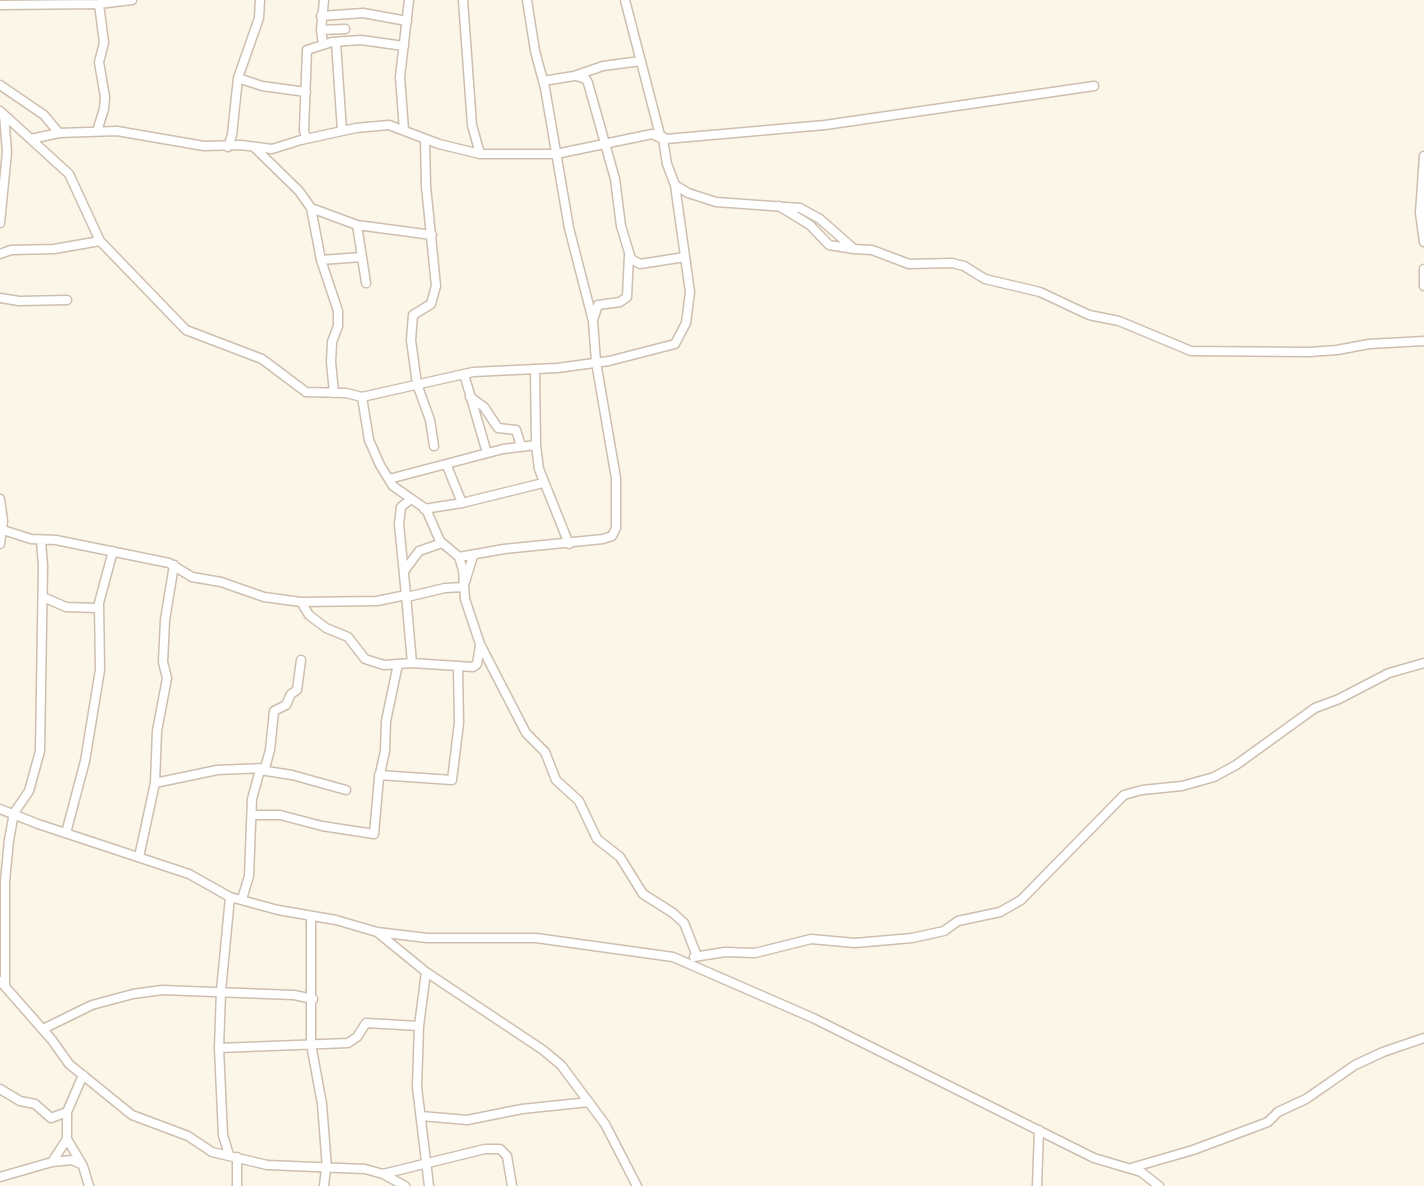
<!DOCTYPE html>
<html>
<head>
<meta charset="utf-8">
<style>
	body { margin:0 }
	canvas { display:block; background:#fcf6e9 }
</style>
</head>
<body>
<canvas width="1424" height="1186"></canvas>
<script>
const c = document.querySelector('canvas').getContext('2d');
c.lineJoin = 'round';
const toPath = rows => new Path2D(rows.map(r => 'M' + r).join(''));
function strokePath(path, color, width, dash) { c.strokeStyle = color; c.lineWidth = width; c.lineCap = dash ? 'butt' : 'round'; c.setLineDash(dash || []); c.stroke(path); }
const minor = toPath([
	[463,0,472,125,480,154],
	[625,0,660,135,666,139,825,125,1094,86],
	[0,5,99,4,132,0],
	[321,16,363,13,407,21],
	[321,30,345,29],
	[336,42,342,131],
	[323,44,321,30,324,0],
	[576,76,586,79,588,83,615,179,621,226,631,259,640,264,685,257],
	[238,78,262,86,306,92],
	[543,81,574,76,603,66,641,61],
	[0,85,44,115,59,133],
	[0,111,69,174,100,241,186,330,262,359,306,392,346,393,362,397,369,440,380,465,393,486,426,509,440,541,459,557,463,570,465,599,480,644,526,733,545,752,556,780,579,801,597,839,620,857,643,894,673,913,684,923,697,956],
	[404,130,400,77,409,0],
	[97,131,104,109,105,97,99,62,104,43,99,4],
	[31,139,59,133,117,131,204,146,241,145,272,149,301,140,356,128,389,125,439,144,480,154,556,154,652,134,663,139,667,164,675,185,688,193,716,202,800,208,820,219,854,249,872,250,909,264,952,263,964,266,985,279,1040,292,1089,315,1119,321,1191,351,1309,352,1337,350,1369,344,1424,341],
	[306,139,304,130,307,50,332,42,361,40,404,46],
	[425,140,426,186,436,286,431,304,413,315,411,340,417,384,430,420,434,446],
	[228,147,232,135,238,78,259,18,260,0],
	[255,148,299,191,311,208,321,260,338,311,338,326,332,342,331,362,334,393],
	[1424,156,1420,213,1424,242],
	[779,206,810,225,829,245,854,249],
	[311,208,357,225,432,235],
	[0,223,7,152,4,115],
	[357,225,366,283],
	[0,254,11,250,54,249,100,241],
	[321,260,362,257],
	[1424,269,1424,286],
	[0,298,19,301,67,300],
	[593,320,598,305,620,302,627,297,629,255],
	[535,369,536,445,539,469,569,544],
	[464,374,487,453],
	[362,397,473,372,557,368,609,361,675,344,686,323,690,292,675,185],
	[470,397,484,407,498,428,516,430,521,446],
	[447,466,462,503],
	[389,479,503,449,536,445],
	[0,499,3,521,0,544],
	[424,509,462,503,543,483],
	[3,530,31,539,56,540,169,563,192,577,221,582,264,597,301,602,377,601,406,595,399,524,401,507,411,499],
	[459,557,504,549,603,539,612,536,616,528,616,478,596,362,593,321,569,228,545,88,535,51,527,0],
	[405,570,419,551,442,543],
	[465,582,473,556],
	[406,595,412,663],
	[43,597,66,607,98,608],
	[407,597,445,588,464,587],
	[301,602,309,615,326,628,348,637,365,659,384,665,412,663,473,667,477,664,480,645],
	[379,775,452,780,459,723,458,667],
	[155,783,217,770,265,768,270,750,274,711,286,705,291,694,297,690,301,660],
	[0,809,38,824,189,874,230,897,278,910,336,920,377,932,427,938,536,938,673,957,813,1018,1094,1158,1141,1172,1159,1186],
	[252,815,280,815,322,826,374,834,379,778,385,751,386,721,398,664],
	[66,833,85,761,100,670,99,603,113,551],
	[139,857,155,783,157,731,167,678,163,662,165,620,174,565],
	[242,899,249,876,252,799,260,770,292,775,346,790],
	[311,916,311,1044,322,1104,327,1168],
	[377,932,426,972,543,1050,561,1065,605,1124,637,1186],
	[694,957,725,952,755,953,811,939,855,943,912,938,944,931,958,921,1000,912,1021,900,1124,795,1142,790,1182,786,1214,777,1236,765,1315,708,1339,699,1389,673,1424,663],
	[426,972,419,1026,417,1087,429,1186],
	[0,981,52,1040,69,1064,132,1115,188,1136,212,1152,267,1165,365,1169,383,1174,405,1186],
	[5,986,5,881,9,840,14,813,29,791,40,751,43,565,41,541],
	[43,1029,92,1005,133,994,162,990,294,995,313,999],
	[219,1048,348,1043,357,1037,366,1023,419,1026],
	[83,1075,67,1112,67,1139,83,1166,89,1186],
	[0,1089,20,1101,35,1104,51,1118,67,1112],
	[421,1116,467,1120,522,1109,589,1102],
	[229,1155,223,1135,219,1048,221,991,230,897],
	[52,1162,67,1139],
	[1131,1168,1193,1150,1268,1122,1278,1112,1306,1099,1355,1065,1383,1052,1424,1038],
	[383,1174,485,1149,500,1149,507,1156,512,1186],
	[0,1177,52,1162,72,1160,81,1164],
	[237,1186,237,1157],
	[324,1186,326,1168],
	[1037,1186,1039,1130]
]);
strokePath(minor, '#cebeaf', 11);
strokePath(minor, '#fff', 8);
</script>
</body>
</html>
